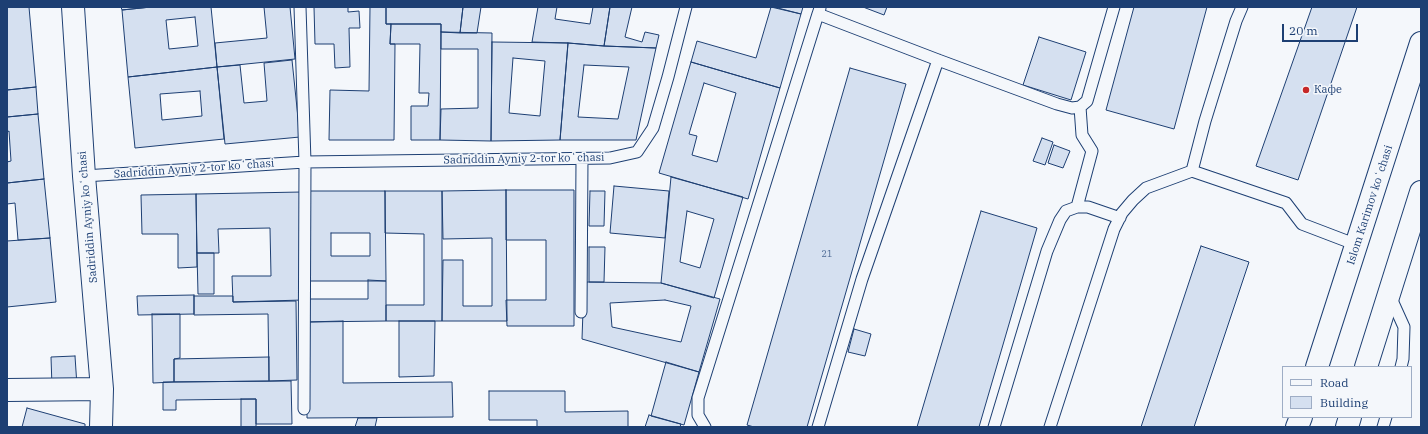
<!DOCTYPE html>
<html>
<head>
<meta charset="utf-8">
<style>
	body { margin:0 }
	#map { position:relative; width:1428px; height:434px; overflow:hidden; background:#f4f7fb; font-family:"IBM Plex Serif",serif }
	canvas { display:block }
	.frame { position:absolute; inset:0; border:8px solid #1d3f73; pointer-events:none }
	.legend { position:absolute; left:1282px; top:366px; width:130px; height:52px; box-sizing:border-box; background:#f4f7fb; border:1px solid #9eadc5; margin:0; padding:5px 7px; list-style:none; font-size:12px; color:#1d3f73 }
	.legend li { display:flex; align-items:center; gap:8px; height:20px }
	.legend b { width:20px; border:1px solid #9eadc5 }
	.scale { position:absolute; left:1282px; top:24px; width:76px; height:18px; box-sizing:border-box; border:2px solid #1d3f73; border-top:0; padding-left:5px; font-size:12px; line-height:14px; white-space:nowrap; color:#1d3f73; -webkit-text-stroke:3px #f4f7fb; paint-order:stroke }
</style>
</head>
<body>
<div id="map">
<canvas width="1428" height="434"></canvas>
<div class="frame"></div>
<ul class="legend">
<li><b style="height:5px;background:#f4f7fb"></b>Road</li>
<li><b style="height:11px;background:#d5e0f0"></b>Building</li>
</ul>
<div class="scale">20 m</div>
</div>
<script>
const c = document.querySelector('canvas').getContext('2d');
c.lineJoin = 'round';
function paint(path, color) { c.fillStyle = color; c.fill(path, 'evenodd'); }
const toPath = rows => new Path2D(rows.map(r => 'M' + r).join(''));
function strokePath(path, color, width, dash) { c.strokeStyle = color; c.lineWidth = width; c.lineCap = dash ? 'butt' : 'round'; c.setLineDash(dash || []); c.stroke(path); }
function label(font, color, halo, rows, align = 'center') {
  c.font = font + ' "IBM Plex Serif",serif'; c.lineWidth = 3; c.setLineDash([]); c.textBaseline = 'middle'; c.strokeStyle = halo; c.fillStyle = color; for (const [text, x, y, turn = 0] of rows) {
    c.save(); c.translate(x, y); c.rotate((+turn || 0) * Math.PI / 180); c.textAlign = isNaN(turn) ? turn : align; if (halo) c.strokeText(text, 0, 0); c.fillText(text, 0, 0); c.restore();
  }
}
const building = toPath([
	[7,7,29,7,36,87,7,90,7,7],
	[121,7,151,7,122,10,121,7],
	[151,7,211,7,217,67,128,77,122,10,151,7],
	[195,17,198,46,169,49,166,20,195,17],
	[264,7,290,7,295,59,217,67,215,43,267,38,264,7],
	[314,7,348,7,348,12,359,11,360,28,349,28,350,67,335,68,334,44,315,44,314,7],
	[370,7,386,7,386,24,391,24,390,44,395,44,394,140,329,140,330,90,369,91,370,7],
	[386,7,463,7,460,33,441,32,441,24,386,24,386,7],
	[463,7,481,7,477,33,460,33,463,7],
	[538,7,557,7,555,19,590,24,593,7,610,7,604,46,568,43,532,42,538,7],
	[610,7,632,7,625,37,642,42,645,32,659,35,656,48,604,46,610,7],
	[771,7,801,14,780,88,691,62,697,41,756,58,771,7],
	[774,7,803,7,801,14,774,7],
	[863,7,887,7,884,15,863,7],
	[1134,7,1207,7,1174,129,1106,110,1134,7],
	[1312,7,1357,7,1298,180,1256,166,1312,7],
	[391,24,441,24,440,140,411,140,411,106,428,106,429,93,419,93,420,44,390,44,391,24],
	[441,32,492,33,491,141,440,140,441,109,478,108,478,49,441,49,441,32],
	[1039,37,1086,52,1071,100,1023,85,1039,37],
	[492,42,568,43,560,140,491,141,492,42],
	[513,58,545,61,540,116,509,113,513,58],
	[568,43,604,46,656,48,636,140,560,140,568,43],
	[584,65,629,67,618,119,578,117,584,65],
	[292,60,300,137,225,144,217,67,240,65,244,103,267,101,264,63,292,60],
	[691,62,780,88,748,199,659,173,691,62],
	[704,83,736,93,717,162,692,155,697,136,689,134,704,83],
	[217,67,224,139,135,148,128,77,217,67],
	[200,91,202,116,162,120,160,94,200,91],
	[850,68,906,84,807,427,754,427,747,425,850,68],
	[36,87,38,114,7,117,7,90,36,87],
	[38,114,44,179,7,183,7,162,11,161,9,131,7,132,7,117,38,114],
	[1042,138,1053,142,1045,165,1033,161,1042,138],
	[1054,145,1070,151,1063,168,1048,163,1054,145],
	[671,177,743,197,714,298,661,283,671,177],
	[687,211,714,219,700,268,680,262,687,211],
	[44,179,50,238,18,240,15,203,7,204,7,183,44,179],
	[614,186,669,191,665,238,610,233,614,186],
	[506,190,574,190,574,326,507,326,506,300,546,300,546,240,506,240,506,190],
	[506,190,507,321,442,321,443,260,463,260,463,306,492,306,492,238,443,239,442,191,506,190],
	[307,191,385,191,386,281,307,281,307,191],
	[331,233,370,233,370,256,331,256,331,233],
	[385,191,442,191,442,321,386,321,386,305,424,305,424,234,385,233,385,191],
	[590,191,605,191,604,226,589,226,590,191],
	[302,192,303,300,233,302,232,276,271,276,270,228,218,229,219,253,197,253,196,194,302,192],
	[196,194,197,267,178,268,178,234,142,234,141,195,196,194],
	[981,211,1037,228,979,427,917,427,981,211],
	[50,238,56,302,7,307,7,241,50,238],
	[1201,246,1249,262,1194,427,1141,427,1201,246],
	[589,247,605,247,604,282,589,282,589,247],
	[197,253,214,253,214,294,198,294,197,253],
	[368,280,386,281,386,321,307,322,307,299,368,299,368,280],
	[584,282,661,283,720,299,699,372,582,339,584,282],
	[665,300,691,306,681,342,612,327,610,303,665,300],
	[194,295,194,314,138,315,137,296,194,295],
	[194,296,233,296,233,302,296,301,297,380,269,381,268,314,194,315,194,296],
	[152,314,180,314,180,358,174,359,174,382,153,383,152,314],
	[343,321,343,383,452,382,453,417,307,418,307,322,343,321],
	[399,321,435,321,434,376,399,377,399,321],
	[854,329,871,334,865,356,848,352,854,329],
	[75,356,77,386,52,387,51,357,75,356],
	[269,357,269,381,174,382,174,359,269,357],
	[666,362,699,372,684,425,651,416,666,362],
	[291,381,292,424,256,424,256,399,176,400,176,410,163,410,163,382,291,381],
	[489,391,565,391,565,412,628,411,628,427,537,427,537,420,489,420,489,391],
	[241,399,256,399,256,427,241,427,241,399],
	[27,408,85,424,85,427,22,427,27,408],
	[649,415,681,424,680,427,645,427,649,415],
	[358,418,377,418,375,427,355,427,358,418]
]);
paint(building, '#d5e0f0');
strokePath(building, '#1d3f73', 1);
const service = toPath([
	[300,7,305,162,304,409],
	[820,8,818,14,938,60,1057,104,1072,108,1080,107,1087,101,1114,7],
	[1192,171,1286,203,1302,224,1357,245],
	[84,176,305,162,610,158,637,152,653,128,668,77,686,7],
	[1077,207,1092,151,1082,135,1080,107],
	[1390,296,1404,327,1403,359,1401,367],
	[581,312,582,159],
	[705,427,698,415,698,398,818,14],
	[818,427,862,279,938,60],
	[994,427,1047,251,1060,220,1066,211,1077,207,1088,207,1120,218],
	[1050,427,1114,229,1122,213,1133,200,1146,188,1192,171,1205,121,1236,21,1242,7],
	[1383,427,1386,417]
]);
const minor = toPath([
	[73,7,84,176,102,389,101,427],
	[7,390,102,389]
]);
const primary = toPath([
	[1317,367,1421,43],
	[1366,367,1421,192],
	[1297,427,1301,417],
	[1347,427,1350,417]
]);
strokePath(service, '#1d3f73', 13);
strokePath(minor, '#1d3f73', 24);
strokePath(primary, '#1d3f73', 24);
strokePath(service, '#f4f7fb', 11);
strokePath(minor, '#f4f7fb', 22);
strokePath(primary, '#f4f7fb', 22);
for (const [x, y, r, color] of [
	[1306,90,4,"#c62828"]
]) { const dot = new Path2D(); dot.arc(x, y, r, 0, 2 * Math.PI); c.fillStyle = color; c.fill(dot); strokePath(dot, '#f4f7fb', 1.5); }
label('9px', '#4b6792', null, [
	["21",827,254]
]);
label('11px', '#1d3f73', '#f4f7fb', [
	["Кафе",1314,90]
], 'left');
label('11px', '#1d3f73', '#f4f7fb', [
	["Sadriddin Ayniy 2-tor koʻchasi",524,159,-1],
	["Sadriddin Ayniy 2-tor koʻchasi",194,169,-4],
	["Islom Karimov koʻchasi",1370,205,-72],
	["Sadriddin Ayniy koʻchasi",88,217,-95]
]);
</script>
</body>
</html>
